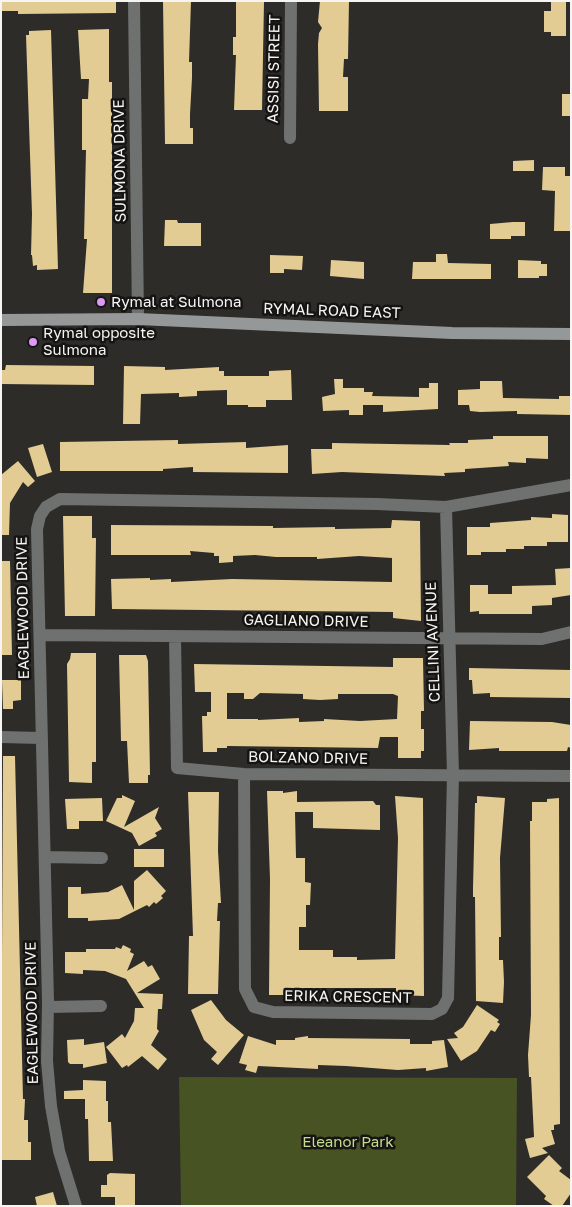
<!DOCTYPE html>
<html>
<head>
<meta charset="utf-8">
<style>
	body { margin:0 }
	#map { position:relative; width:572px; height:1207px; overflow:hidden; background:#2d2c29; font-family:"Golos Text",sans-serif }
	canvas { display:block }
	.frame { position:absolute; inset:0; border:2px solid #f6f5f3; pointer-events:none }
</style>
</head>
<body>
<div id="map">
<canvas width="572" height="1207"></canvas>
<div class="frame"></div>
</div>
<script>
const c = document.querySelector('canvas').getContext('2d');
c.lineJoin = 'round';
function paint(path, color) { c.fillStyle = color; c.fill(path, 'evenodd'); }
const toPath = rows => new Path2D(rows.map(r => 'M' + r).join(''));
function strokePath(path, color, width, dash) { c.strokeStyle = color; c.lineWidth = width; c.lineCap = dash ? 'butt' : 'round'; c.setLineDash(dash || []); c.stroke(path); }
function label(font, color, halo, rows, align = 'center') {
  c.font = font + ' "Golos Text",sans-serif'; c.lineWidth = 5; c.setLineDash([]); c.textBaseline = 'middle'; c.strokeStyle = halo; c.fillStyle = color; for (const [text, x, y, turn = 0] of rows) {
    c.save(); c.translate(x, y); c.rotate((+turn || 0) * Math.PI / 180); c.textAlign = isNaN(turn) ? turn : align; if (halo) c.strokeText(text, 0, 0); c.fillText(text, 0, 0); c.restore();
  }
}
paint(toPath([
	[179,1077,517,1078,516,1206,181,1206]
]), '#475323');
paint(toPath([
	[1,1,116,1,116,13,18,14,18,11,1,11],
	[163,1,191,1,189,62,192,62,192,78,190,114,190,128,193,128,193,144,165,144],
	[236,1,264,2,262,110,234,110,236,55,233,55,233,37,236,37],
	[320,1,349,1,348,59,344,59,343,77,348,77,348,111,319,111,318,44,319,33,322,28,318,22],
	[551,1,566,1,566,36,551,36,551,32,544,32,544,11,551,11],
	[109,29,109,82,112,82,112,293,83,293,87,239,84,239,86,150,82,150,82,99,88,99,89,79,81,79,78,30],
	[51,30,58,269,37,270,37,265,33,266,32,255,31,255,32,214,26,35,29,35,29,31],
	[562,94,571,94,571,116,562,116],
	[534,160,534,171,513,171,513,161],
	[543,167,565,167,565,176,571,176,571,231,554,231,555,191,542,190],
	[165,220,177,220,178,223,201,223,201,246,164,246],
	[513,222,525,222,525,236,511,236,511,239,490,239,490,224],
	[436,254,447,254,448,263,491,264,491,279,412,279,413,262,436,262],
	[270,255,303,256,302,270,284,269,284,273,270,273],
	[331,260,364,262,364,279,330,276],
	[518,260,541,261,541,264,547,264,547,276,539,276,539,278,518,278],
	[6,365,94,366,94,385,1,384,1,370,5,370],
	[124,366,165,367,165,370,219,367,219,371,224,371,224,376,269,376,269,371,291,370,292,400,266,400,266,407,248,407,248,405,227,405,227,390,197,391,197,396,179,397,179,393,141,394,140,424,123,424],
	[334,379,343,379,343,388,364,388,364,392,373,392,372,396,419,397,419,388,429,388,429,383,438,383,438,409,383,412,383,405,363,405,363,415,349,415,349,410,323,411,322,397,335,394],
	[480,381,502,381,503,398,505,398,559,399,559,396,571,396,571,415,517,414,517,411,480,412,470,411,469,405,458,405,458,390,480,389],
	[493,436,548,436,548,459,526,458,526,463,508,462,509,466,465,469,465,472,444,473,445,476,342,472,312,474,311,449,332,449,332,443,450,445,449,443,468,443,468,440,493,439],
	[178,440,178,444,246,442,246,448,288,445,288,473,193,472,193,467,163,469,163,471,60,471,60,442],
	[43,444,52,472,37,477,28,448],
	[18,461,35,481,28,487,23,482,10,503,9,535,1,535,1,475],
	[552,514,568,515,568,542,547,542,547,546,524,546,524,549,506,549,506,552,481,552,481,555,467,555,467,527,490,527,490,523,531,520,531,517,552,518],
	[63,516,92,516,92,538,96,538,95,616,65,616],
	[392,520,420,521,421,621,393,618,393,612,112,609,111,579,150,578,150,580,171,579,171,582,232,579,392,582,392,558,359,556,317,559,317,557,276,557,255,555,233,556,233,562,219,563,219,556,214,556,214,553,190,551,191,555,111,555,111,525,273,526,273,528,335,527,335,529,391,528],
	[1,561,10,561,12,655,1,655],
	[571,568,571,595,552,598,552,605,532,606,532,614,479,614,479,611,470,612,470,585,488,585,488,594,512,594,512,586,556,585,555,569],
	[71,653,96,653,96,762,92,762,92,783,69,782,67,664,70,659],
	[119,655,146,655,148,661,150,775,148,775,148,783,129,783,127,741,121,741],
	[393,658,423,658,424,711,421,711,421,729,424,729,424,751,421,751,421,758,398,758,398,737,380,737,378,748,227,746,227,748,217,748,217,752,203,752,202,716,207,716,207,712,211,712,211,692,195,692,194,664,393,667],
	[227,693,244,693,244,699,253,699,260,693,303,694,303,699,320,700,338,699,338,694,393,694,398,696,397,719,360,721,324,719,324,721,299,722,299,718,258,720,258,719,227,719],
	[469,668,571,670,571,698,490,697,490,693,473,694,472,680,469,680],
	[2,680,21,680,21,700,13,701,13,709,3,709],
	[470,721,552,722,571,725,571,748,568,747,567,751,499,751,499,748,469,750],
	[3,756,15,756,23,1099,25,1099,24,1120,28,1120,28,1142,31,1142,31,1160,1,1160],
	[267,791,283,791,283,793,297,791,297,802,373,801,376,805,380,805,380,830,313,828,313,812,295,812,296,858,305,858,305,882,311,883,310,905,306,905,306,927,299,927,299,950,333,950,333,957,357,957,357,960,395,959,398,838,395,796,423,798,424,996,396,995,396,988,299,988,299,995,269,995,270,879],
	[188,792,219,792,218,851,221,903,218,903,217,921,220,921,218,994,188,994,189,936,193,936],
	[122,795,135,801,124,827,159,807,155,818,162,829,155,833,157,836,139,846,132,833,106,821,117,798,122,798],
	[477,796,505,798,500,858,501,937,499,937,499,960,503,960,504,982,503,1003,476,1001,475,897,473,897,473,888,475,803,477,803],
	[102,798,103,821,79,821,79,829,67,829,65,799],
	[559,798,560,1124,554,1125,554,1130,551,1130,555,1144,542,1148,548,1153,530,1158,525,1139,534,1137,531,1077,529,1077,528,1055,531,1015,530,821,532,821,532,802,547,802,547,799],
	[134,849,164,849,164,867,134,867],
	[147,870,166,891,161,896,163,898,156,904,154,902,149,907,147,905,119,919,88,921,88,918,68,918,68,887,81,887,81,894,108,892,122,885,134,910,134,881],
	[123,945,131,949,130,952,134,954,127,971,144,961,148,967,152,965,160,979,137,993,163,994,162,1009,158,1009,157,1029,159,1031,151,1045,167,1059,158,1070,142,1056,128,1067,127,1065,122,1068,106,1047,122,1034,125,1038,134,1021,135,1008,144,1008,126,979,105,971,83,970,83,974,65,973,65,952,86,952,86,949,115,949,116,947,121,949],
	[211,1000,226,1020,244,1035,218,1065,211,1059,217,1052,204,1040,191,1010],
	[477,1005,499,1020,497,1022,500,1024,495,1032,491,1030,477,1051,461,1061,447,1039,458,1038,454,1033,463,1027],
	[248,1036,276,1045,276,1040,295,1040,295,1038,308,1036,308,1038,410,1039,410,1044,432,1044,432,1041,444,1040,448,1067,426,1071,426,1068,398,1070,346,1066,318,1065,318,1069,258,1066,256,1073,245,1070,247,1065,239,1063],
	[84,1039,84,1045,104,1042,107,1063,83,1068,83,1064,70,1064,68,1062,67,1040],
	[83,1080,106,1081,106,1101,108,1101,108,1122,111,1122,113,1161,89,1161,88,1119,85,1119,85,1099,64,1099,64,1091,83,1090],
	[549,1155,562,1168,559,1171,571,1180,571,1193,562,1206,554,1206,544,1199,546,1196,527,1177],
	[110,1173,135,1174,135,1206,115,1206,115,1197,101,1197,101,1185,107,1185,107,1175],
	[53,1192,57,1206,37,1206,35,1197]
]), '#e3cb94');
strokePath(toPath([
	[134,1,138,319],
	[290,138,291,1],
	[40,635,542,639,571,632],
	[175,636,177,768,244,774,571,776],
	[1,737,41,738],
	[244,774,245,989,254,1007,273,1012,432,1014,442,1009,448,998,453,775,446,507],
	[45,857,102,858],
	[48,1007,101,1006],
	[76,1206,59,1151,51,1106,47,1061,48,1002,37,529,40,516,46,507,60,499,377,504,446,507,571,485]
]), '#6f7171', 12);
strokePath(toPath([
	[1,320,138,319,452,333,571,334]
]), '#959898', 12);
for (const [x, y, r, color] of [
	[101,302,5,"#db99f5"],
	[33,342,5,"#db99f5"]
]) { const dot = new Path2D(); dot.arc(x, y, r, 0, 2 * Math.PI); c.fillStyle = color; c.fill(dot); strokePath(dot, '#151413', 2); }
label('15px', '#f6f5f3', '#151413', [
	["ASSISI STREET",274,69,-89],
	["SULMONA DRIVE",120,161,-91],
	["RYMAL ROAD EAST",332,311,2],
	["EAGLEWOOD DRIVE",23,608,-91],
	["GAGLIANO DRIVE",306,621,1],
	["CELLINI AVENUE",433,642,-92],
	["BOLZANO DRIVE",308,758,1],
	["ERIKA CRESCENT",348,997,1],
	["EAGLEWOOD DRIVE",32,1013,-91]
]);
label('15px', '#f6f5f3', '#151413', [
	["Rymal at Sulmona",111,302],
	["Rymal opposite",43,333],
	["Sulmona",43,350]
], 'left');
label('15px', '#c5dc8d', '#151413', [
	["Eleanor Park",348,1142]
]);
</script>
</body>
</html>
